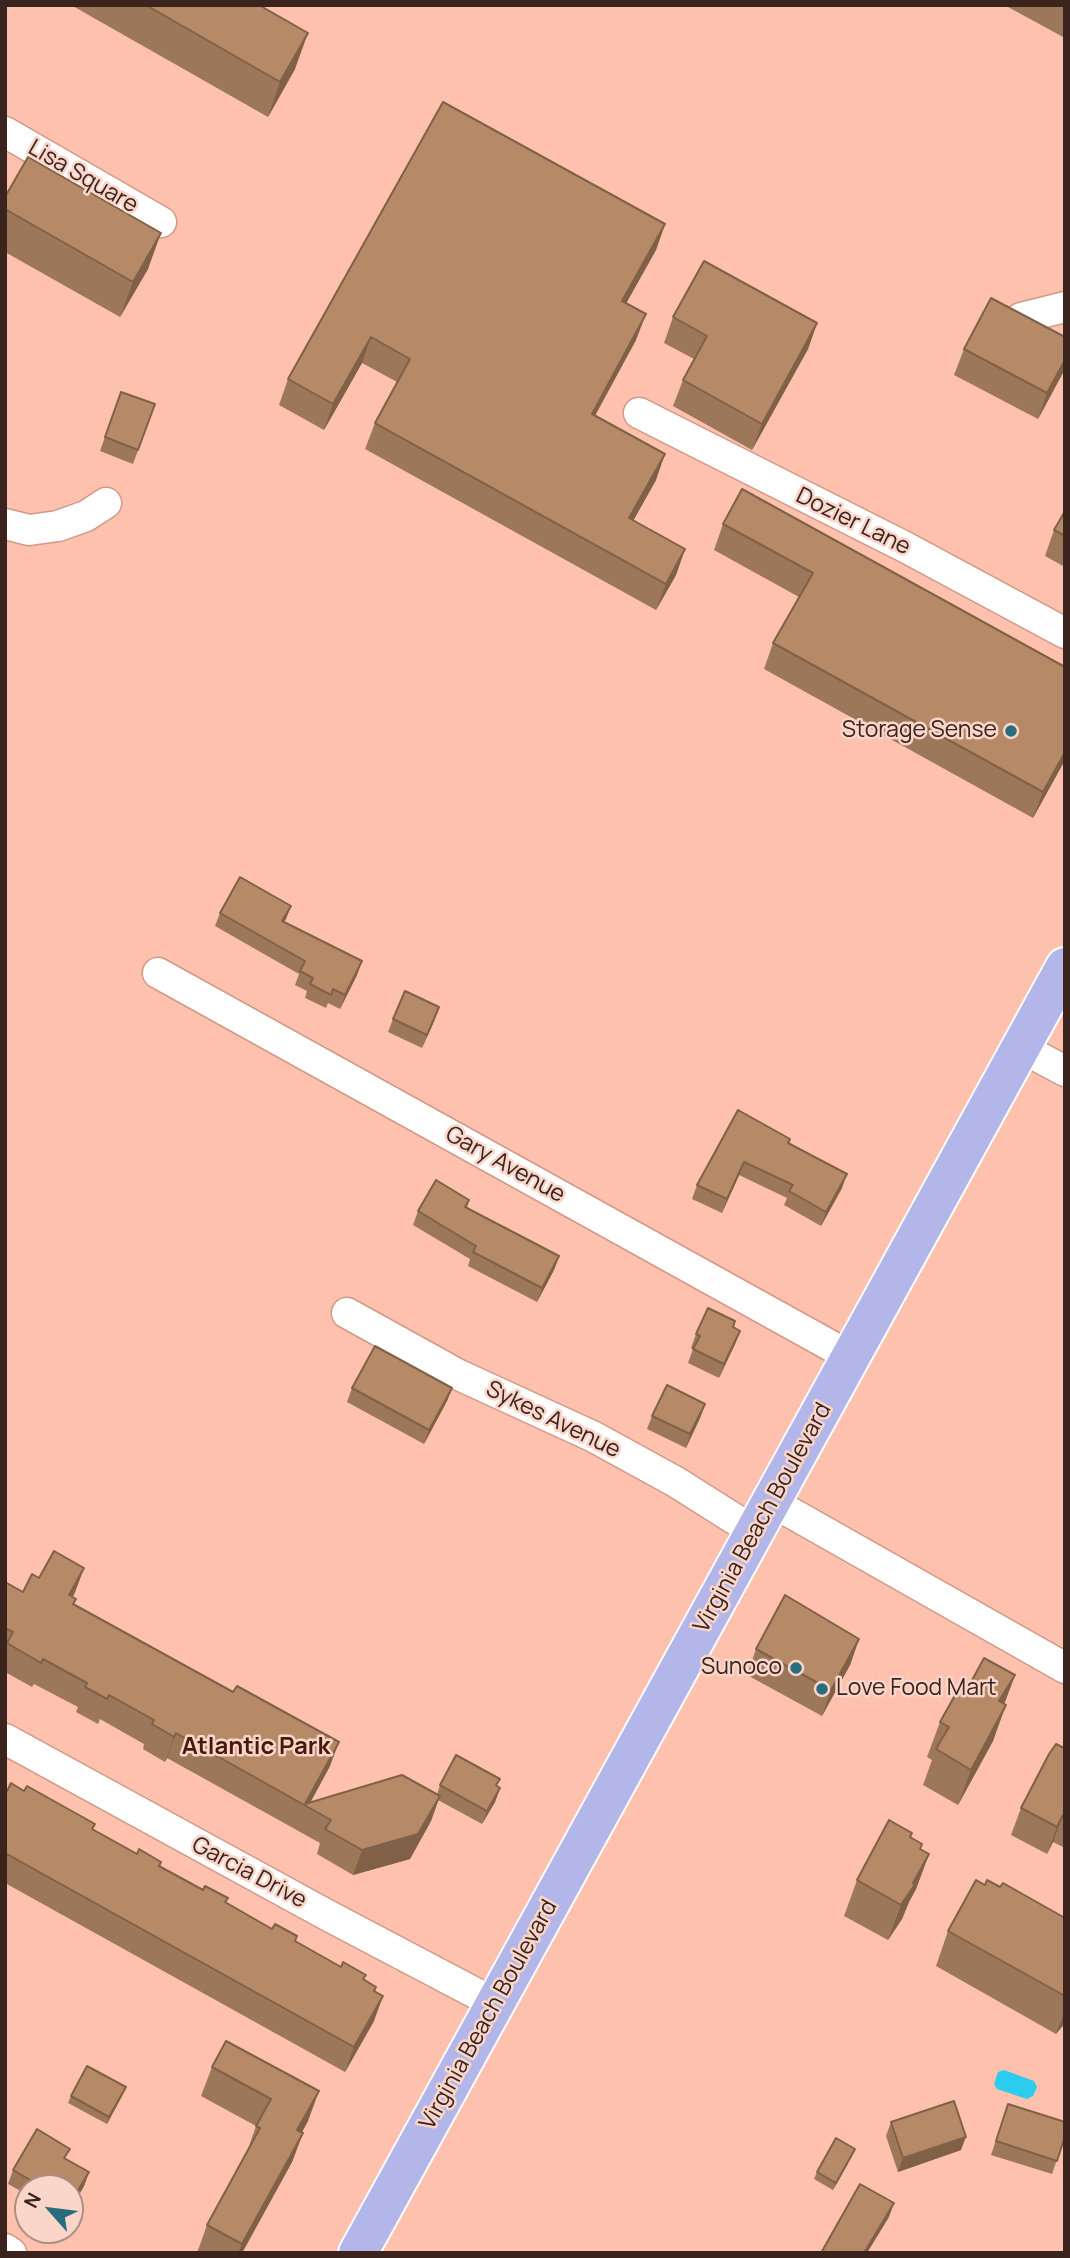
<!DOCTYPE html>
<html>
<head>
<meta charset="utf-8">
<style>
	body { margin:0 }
	#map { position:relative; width:1070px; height:2258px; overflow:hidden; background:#fdc1ae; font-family:Manrope,sans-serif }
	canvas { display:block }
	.frame { position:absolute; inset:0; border:7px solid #3a241d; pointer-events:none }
	.north { position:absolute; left:14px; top:2174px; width:70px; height:70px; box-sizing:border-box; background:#fad5c9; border:2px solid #ad8e84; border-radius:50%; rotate:298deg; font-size:19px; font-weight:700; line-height:28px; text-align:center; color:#3a241d }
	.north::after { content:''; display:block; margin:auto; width:24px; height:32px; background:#296c7e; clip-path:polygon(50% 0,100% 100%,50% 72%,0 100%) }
</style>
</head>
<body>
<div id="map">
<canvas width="1070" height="2258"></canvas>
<div class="frame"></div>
<div class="north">N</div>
</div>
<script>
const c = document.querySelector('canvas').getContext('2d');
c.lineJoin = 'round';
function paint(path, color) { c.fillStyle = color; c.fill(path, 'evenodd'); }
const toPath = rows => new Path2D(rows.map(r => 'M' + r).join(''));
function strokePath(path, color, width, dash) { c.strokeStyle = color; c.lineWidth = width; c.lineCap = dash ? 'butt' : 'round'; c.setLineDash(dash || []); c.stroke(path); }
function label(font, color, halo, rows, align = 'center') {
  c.font = font + ' Manrope,sans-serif'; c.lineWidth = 5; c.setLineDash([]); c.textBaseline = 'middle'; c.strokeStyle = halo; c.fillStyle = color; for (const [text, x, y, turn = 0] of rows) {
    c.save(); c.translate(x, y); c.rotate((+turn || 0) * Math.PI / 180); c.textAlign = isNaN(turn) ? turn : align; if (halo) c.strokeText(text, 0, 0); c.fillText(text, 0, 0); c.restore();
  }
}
paint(toPath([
	[1004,2070,1034,2081,1037,2087,1033,2096,1027,2099,997,2089,994,2084,998,2072]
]), '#2cccf1');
const street = toPath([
	[5,132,161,222],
	[1021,318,1065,307],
	[639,413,905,547,1065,633],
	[5,524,29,530,58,526,86,516,106,503],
	[158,973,851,1357],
	[1020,1047,1065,1071],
	[347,1313,459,1375,594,1437,676,1482,755,1532],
	[772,1502,1065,1668],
	[5,1739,327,1915,496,2004],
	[5,2249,11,2253]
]);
const primary = toPath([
	[358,2253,1065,967]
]);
strokePath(street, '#d29987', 33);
strokePath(primary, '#fff', 42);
strokePath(street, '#fff', 30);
strokePath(primary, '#b2b6e8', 38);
paint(toPath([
	[71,5,259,5,295,69,268,117],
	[1009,5,1065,5,1065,38,1008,7],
	[443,102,665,224,656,250,626,303,636,340,595,416,656,480,633,521,685,549,676,575,656,610,365,449,375,423,397,382,362,363,324,430,279,405,288,379],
	[5,197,148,269,120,317,5,252],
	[673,317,817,323,808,349,752,450,673,406,683,380,694,359,664,343],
	[1065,337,1065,369,1038,419,954,375,964,349],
	[155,404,133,464,100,451,105,437],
	[1065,511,1065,567,1045,556,1054,530],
	[723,524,1065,667,1065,760,1033,818,764,669,773,643,799,597,714,550],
	[291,906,284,922,357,975,340,1009,328,1003,326,1008,305,998,307,991,295,985,299,974,215,926,220,913],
	[393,1019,434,1021,422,1048,388,1032],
	[790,1139,789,1143,842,1188,821,1226,784,1205,787,1198,739,1175,722,1213,692,1199,697,1185],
	[469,1200,467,1208,559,1256,554,1270,537,1302,468,1266,470,1259,413,1225,418,1211],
	[733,1327,740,1331,735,1344,719,1378,688,1363,693,1349,691,1348,696,1334],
	[352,1388,452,1388,447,1401,424,1444,347,1402],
	[705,1404,700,1418,686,1448,647,1429,652,1416],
	[84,1568,73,1597,74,1604,330,1766,310,1802,437,1795,440,1785,497,1786,500,1788,495,1802,482,1824,438,1800,431,1821,410,1859,353,1875,317,1854,320,1843,167,1758,165,1762,143,1749,144,1744,100,1719,98,1724,76,1712,78,1707,34,1684,32,1687,5,1672,5,1582,23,1592,39,1578],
	[859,1639,850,1665,822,1716,747,1675,756,1649],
	[1015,1675,1004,1704,993,1741,958,1805,923,1785,932,1760,927,1757,940,1722],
	[1065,1745,1065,1848,1053,1842,1047,1854,1011,1835,1021,1808],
	[24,1791,95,1824,93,1829,364,1980,374,1991,374,2021,345,2072,5,1883,5,1792],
	[910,1838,922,1844,921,1849,929,1854,916,1889,909,1902,902,1919,888,1940,844,1916,857,1880],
	[985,1885,1000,1887,1065,1918,1065,2023,1056,2034,936,1966,948,1931],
	[226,2041,308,2121,302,2132,303,2133,292,2162,242,2253,197,2253,207,2225,246,2155,256,2126,201,2096,212,2067],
	[123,2094,107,2124,68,2103,71,2096],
	[1008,2104,1065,2136,1052,2174,991,2155],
	[891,2122,961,2150,898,2172,886,2136],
	[852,2156,833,2190,814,2179,817,2172],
	[66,2159,89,2172,84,2186,70,2210,70,2188,28,2188,28,2195,8,2184,13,2170]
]), '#9d7759');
paint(toPath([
	[308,33,295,69,268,117,280,82],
	[665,224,656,250,613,327,622,301],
	[161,233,148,269,120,317,133,282],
	[646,314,636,340,582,439,592,414],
	[817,323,808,349,752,450,762,424],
	[371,337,362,363,324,430,333,404],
	[1065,360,1065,369,1038,419,1047,393],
	[665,454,656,480,620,544,629,518],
	[685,549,676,575,656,610,666,584],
	[1065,752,1065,760,1033,818,1043,792],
	[291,906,286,919,277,935,282,921],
	[362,961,357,975,340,1009,345,995],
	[439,1007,434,1021,422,1048,427,1035],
	[744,1162,739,1175,722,1213,727,1199],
	[847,1174,842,1188,821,1226,826,1212],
	[559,1256,554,1270,537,1302,542,1288],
	[740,1331,735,1344,719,1378,724,1364],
	[452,1388,447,1401,424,1444,429,1430],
	[705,1404,700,1418,686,1448,690,1434],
	[84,1568,75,1592,61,1619,69,1595],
	[859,1639,850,1665,822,1716,831,1690],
	[1015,1675,1002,1710,999,1701],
	[1006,1705,993,1741,958,1805,971,1770],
	[176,1733,167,1758,165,1762,174,1737],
	[339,1742,330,1766,308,1807,304,1805],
	[500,1788,495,1802,482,1824,487,1811],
	[440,1796,431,1821,410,1859,353,1875,362,1850],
	[1063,1815,1053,1842,1047,1854,1057,1827],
	[929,1854,916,1889,909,1902,902,1919,888,1940,901,1905],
	[383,1996,374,2021,345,2072,354,2047],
	[1065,2011,1065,2023,1056,2034],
	[126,2087,123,2094,107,2124,109,2117],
	[319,2091,308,2121,287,2159,297,2130],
	[303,2133,292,2162,242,2253,238,2253,242,2244],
	[966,2137,961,2150,898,2172,903,2158],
	[855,2149,852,2156,833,2190,836,2183],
	[89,2172,84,2186,70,2210,70,2204],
	[894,2203,889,2217,867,2253,864,2253]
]), '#806148');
const building = toPath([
	[146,5,259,5,308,33,280,82,146,5],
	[443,102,665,224,622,301,646,314,592,414,665,454,629,518,685,549,666,584,375,423,410,359,371,337,333,404,288,379,443,102],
	[28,157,161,233,133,282,5,209,5,197,28,157],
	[704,261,817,323,762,424,683,380,707,336,673,317,704,261],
	[991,298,1065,337,1065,360,1047,393,964,349,991,298],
	[121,392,155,404,138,450,105,437,121,392],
	[742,489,1065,667,1065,752,1043,792,773,643,813,573,723,524,742,489],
	[1065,511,1065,536,1054,530,1065,511],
	[240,877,291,906,282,921,362,961,345,995,333,989,331,995,310,984,313,978,300,971,305,961,220,913,240,877],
	[405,991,439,1007,427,1035,393,1019,405,991],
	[738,1110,790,1139,788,1143,847,1174,826,1212,789,1191,793,1185,744,1162,727,1199,697,1185,738,1110],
	[436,1180,469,1200,465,1207,559,1256,542,1288,473,1252,476,1246,418,1211,436,1180],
	[708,1308,735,1321,733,1327,740,1331,724,1364,693,1349,700,1336,696,1334,708,1308],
	[375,1346,452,1388,429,1430,352,1388,375,1346],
	[667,1385,705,1404,690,1434,652,1416,667,1385],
	[54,1551,84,1568,69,1595,76,1599,73,1604,233,1692,237,1686,339,1742,305,1804,402,1775,440,1796,418,1834,362,1850,325,1829,331,1820,176,1733,174,1737,152,1724,154,1720,109,1695,107,1699,85,1687,87,1683,43,1659,41,1663,7,1643,13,1632,5,1628,5,1582,23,1592,32,1574,39,1578,54,1551],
	[785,1595,859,1639,831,1690,756,1649,785,1595],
	[984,1658,1015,1675,999,1701,1006,1705,971,1770,936,1749,949,1727,940,1722,963,1681,970,1684,984,1658],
	[1056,1744,1064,1748,1065,1745,1065,1816,1063,1815,1057,1827,1021,1808,1049,1754,1056,1744],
	[456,1755,500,1779,496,1785,500,1788,487,1811,440,1785,456,1755],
	[11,1783,24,1791,27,1786,95,1824,92,1829,137,1854,139,1849,161,1862,159,1866,203,1890,205,1886,228,1898,225,1902,272,1929,275,1924,297,1936,295,1941,341,1967,343,1962,366,1975,363,1979,376,1987,374,1991,383,1996,354,2047,5,1853,5,1792,6,1793,11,1783],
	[889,1820,912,1833,910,1837,922,1844,920,1849,929,1854,913,1883,915,1884,901,1905,857,1880,889,1820],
	[976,1880,985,1885,987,1880,1000,1887,1003,1883,1065,1918,1065,1996,948,1931,976,1880],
	[226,2041,319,2091,297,2130,303,2133,242,2244,207,2225,260,2128,256,2126,271,2099,212,2067,226,2041],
	[87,2066,126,2087,109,2117,71,2096,87,2066],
	[954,2101,966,2137,903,2158,891,2122,954,2101],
	[1008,2104,1065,2122,1065,2136,1057,2161,996,2141,1008,2104],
	[37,2129,70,2149,64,2158,89,2172,70,2204,70,2188,44,2188,13,2170,37,2129],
	[836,2138,855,2149,836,2183,817,2172,836,2138],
	[860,2184,894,2203,864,2253,821,2253,860,2184]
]);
paint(building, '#b78a67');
strokePath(building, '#806148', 2);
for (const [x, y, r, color] of [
	[1011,731,7,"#296c7e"],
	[796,1668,7,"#296c7e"],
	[822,1689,7,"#296c7e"]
]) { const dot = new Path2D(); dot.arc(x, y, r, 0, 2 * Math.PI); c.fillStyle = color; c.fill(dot); strokePath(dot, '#fad5c9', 2.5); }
label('23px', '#3a241d', '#fad5c9', [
	["Lisa Square",83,177,30],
	["Dozier Lane",853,522,26],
	["Gary Avenue",505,1165,29],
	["Sykes Avenue",553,1420,26],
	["Virginia Beach Boulevard",763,1518,-61],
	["Garcia Drive",249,1873,28],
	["Virginia Beach Boulevard",489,2015,-61]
]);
label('23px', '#3a241d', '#fad5c9', [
	["Storage Sense",997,731],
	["Sunoco",782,1668],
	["Love Food Mart",836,1689,"left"]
], 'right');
label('bold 24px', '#46190a', '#fad5c9', [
	["Atlantic Park",256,1747]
]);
</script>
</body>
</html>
